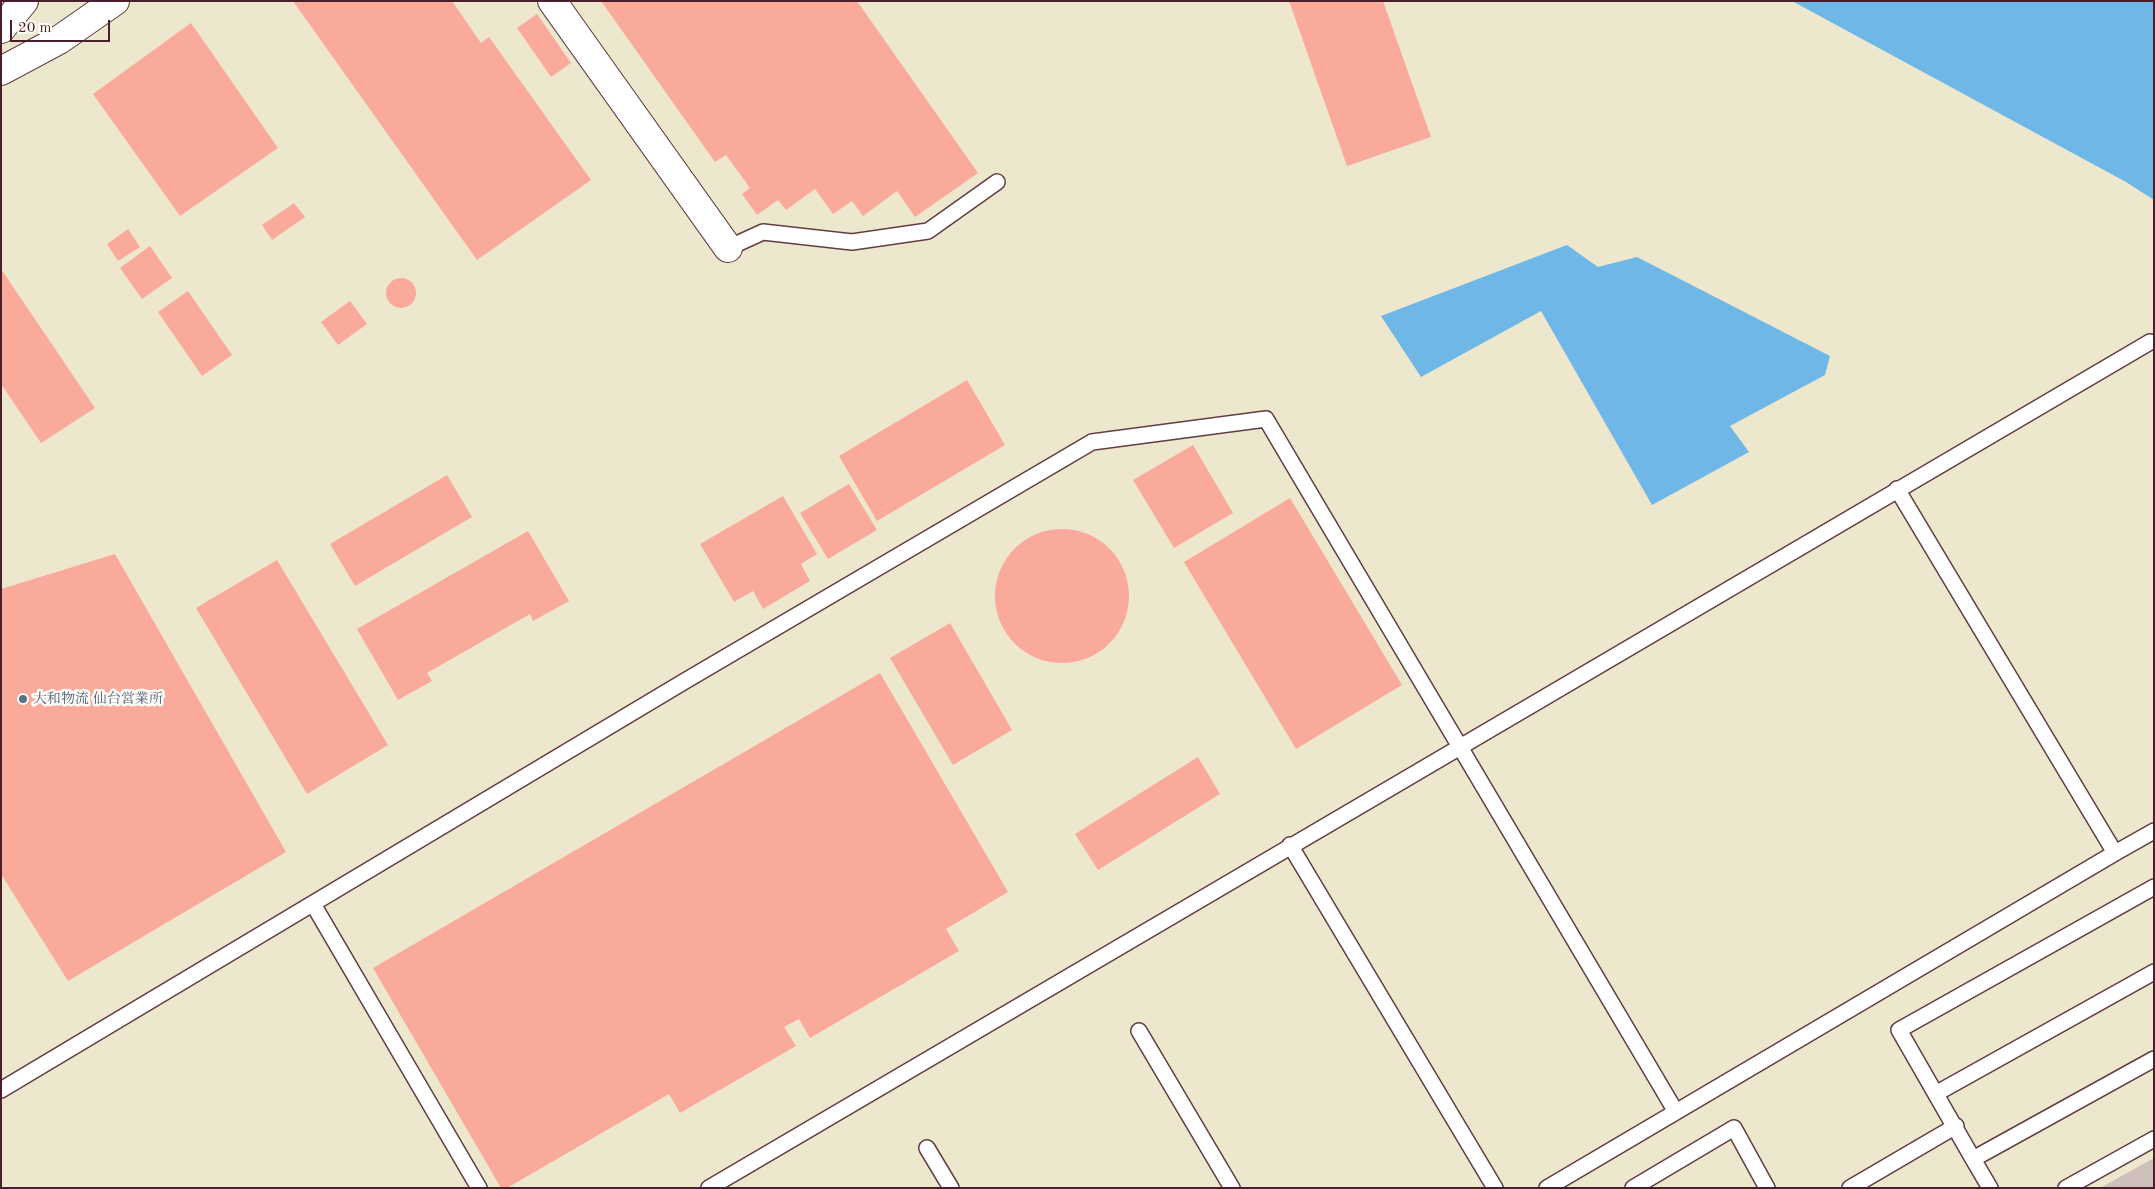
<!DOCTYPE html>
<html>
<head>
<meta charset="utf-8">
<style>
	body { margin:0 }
	#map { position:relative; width:2155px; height:1189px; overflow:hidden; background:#ede8cd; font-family:"Old Standard TT",serif }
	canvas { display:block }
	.frame { position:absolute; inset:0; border:2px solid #4a1f2b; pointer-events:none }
	.scale { position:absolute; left:10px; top:20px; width:100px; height:22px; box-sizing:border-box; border:2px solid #4a1f2b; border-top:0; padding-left:6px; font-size:15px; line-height:18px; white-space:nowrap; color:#4a1f2b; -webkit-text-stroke:4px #fdfcf7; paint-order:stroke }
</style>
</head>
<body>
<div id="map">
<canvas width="2155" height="1189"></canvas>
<div class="frame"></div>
<div class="scale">20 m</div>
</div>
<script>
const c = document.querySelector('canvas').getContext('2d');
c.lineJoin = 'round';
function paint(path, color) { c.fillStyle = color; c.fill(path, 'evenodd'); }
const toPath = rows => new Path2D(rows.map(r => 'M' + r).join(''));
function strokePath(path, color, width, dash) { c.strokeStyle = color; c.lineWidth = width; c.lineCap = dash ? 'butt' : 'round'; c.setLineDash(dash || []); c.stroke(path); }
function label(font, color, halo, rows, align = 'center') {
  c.font = font + ' "Old Standard TT","Noto Serif JP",serif'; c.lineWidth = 5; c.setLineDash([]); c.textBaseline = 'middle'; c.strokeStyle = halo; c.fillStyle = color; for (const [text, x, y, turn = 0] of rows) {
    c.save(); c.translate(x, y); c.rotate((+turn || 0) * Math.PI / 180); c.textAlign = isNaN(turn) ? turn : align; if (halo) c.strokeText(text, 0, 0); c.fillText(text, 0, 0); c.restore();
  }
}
paint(toPath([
	[2154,1158,2154,1188,2100,1188]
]), '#cfc0bb');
paint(toPath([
	[1792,1,2154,1,2154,200,2126,182],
	[1567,245,1598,267,1637,257,1830,356,1825,375,1730,426,1749,452,1652,505,1541,311,1421,377,1381,316]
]), '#6fb7e6');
paint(toPath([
	[293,1,452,1,481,43,489,37,591,180,477,260],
	[601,1,857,1,978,173,915,217,897,191,863,216,852,201,833,214,815,189,786,210,778,200,757,215,742,194,750,188,726,155,715,162],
	[1289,1,1383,1,1431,137,1347,166],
	[537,14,571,63,551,77,517,28],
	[191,23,278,148,180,216,93,94],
	[294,203,305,217,272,240,262,225],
	[128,229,140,247,118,261,107,244],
	[150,246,172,278,142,299,120,268],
	[1,269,95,408,41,443,1,384],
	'386 293a15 15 0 1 1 30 0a15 15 0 1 1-30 0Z',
	[188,291,232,355,202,376,158,312],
	[350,301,367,324,338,345,321,322],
	[967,380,1005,445,877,521,839,456],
	[1193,445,1233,513,1174,548,1133,480],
	[447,475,472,517,355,586,330,544],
	[849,484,877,530,828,559,800,513],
	[783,496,817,554,801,564,810,581,763,609,753,591,734,602,700,544],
	[1290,498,1402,685,1296,749,1184,562],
	'995 596a67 67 0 1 1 134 0a67 67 0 1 1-134 0Z',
	[528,531,569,601,533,621,530,614,427,673,432,681,398,700,357,629],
	[115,554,286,852,68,981,1,874,1,589],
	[277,560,388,745,307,794,196,608],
	[950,623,1012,730,953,765,890,658],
	[880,673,1008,892,946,929,959,951,810,1038,799,1019,784,1027,796,1046,680,1113,669,1094,507,1188,501,1188,373,968],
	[1198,757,1220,794,1098,870,1075,834]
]), '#faaa9a');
const service = toPath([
	[728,248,763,232,852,242,928,231,997,182],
	[1897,489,2115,853,2154,831],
	[1290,845,1495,1188],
	[2154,887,1899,1030,1973,1159,2154,1059],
	[313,904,479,1188],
	[1139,1031,1232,1188],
	[1,1090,685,681,1092,442,1266,419,1676,1112],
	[1937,1093,2154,972],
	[927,1148,951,1188],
	[1973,1159,1990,1188],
	[709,1188,2150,342],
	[1547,1188,2115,853],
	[1633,1188,1734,1128,1767,1188],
	[1850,1188,1956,1126],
	[2066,1188,2154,1139]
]);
const minor = toPath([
	[552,1,728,248],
	[1,29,24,1],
	[1,71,59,40,115,1]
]);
strokePath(service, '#623d43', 18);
strokePath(minor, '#623d43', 30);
strokePath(service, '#fff', 15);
strokePath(minor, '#fff', 28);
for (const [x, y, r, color] of [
	[23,699,5,"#5c6f8a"]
]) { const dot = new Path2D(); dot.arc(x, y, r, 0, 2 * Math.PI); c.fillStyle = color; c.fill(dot); strokePath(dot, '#fdfcf7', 2); }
label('14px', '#4e5e75', '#fdfcf7', [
	["大和物流 仙台営業所",33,699]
], 'left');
</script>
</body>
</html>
